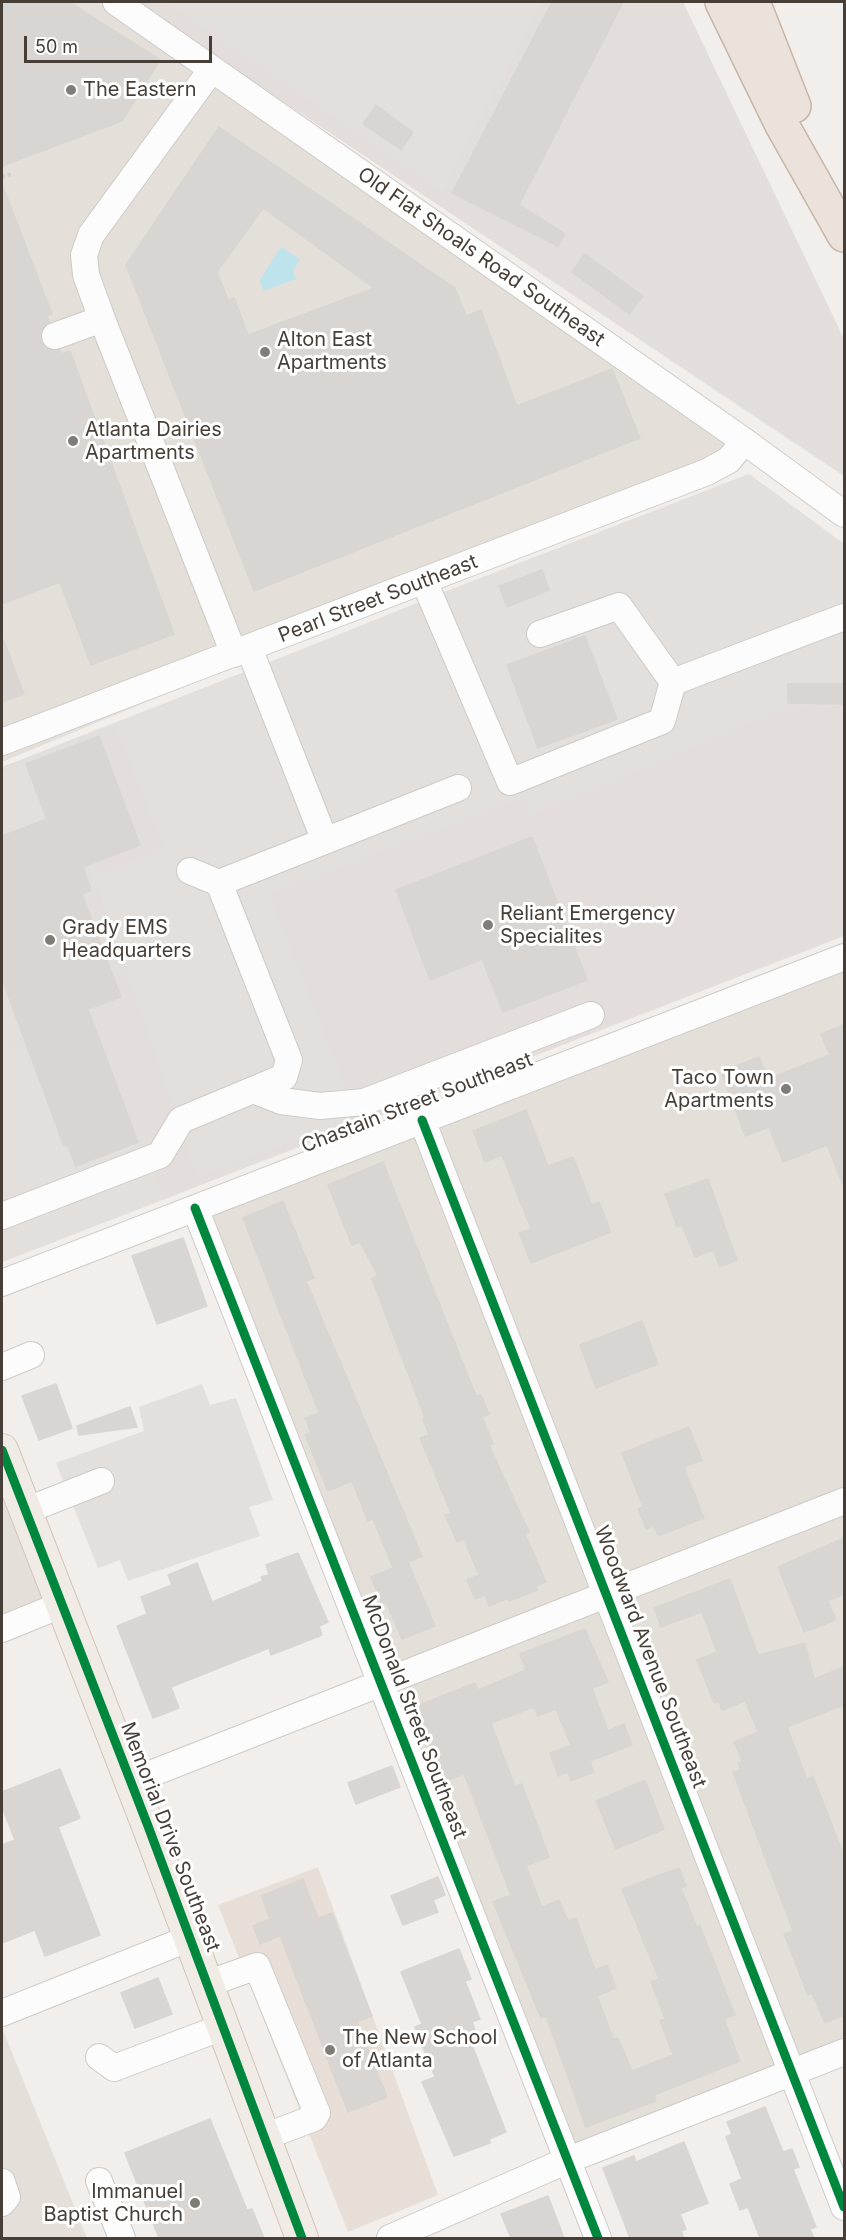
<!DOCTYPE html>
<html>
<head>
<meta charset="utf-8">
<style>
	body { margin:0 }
	#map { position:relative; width:846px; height:2240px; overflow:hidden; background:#f1eeeb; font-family:Inter,sans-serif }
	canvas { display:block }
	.frame { position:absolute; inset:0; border:3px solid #473e38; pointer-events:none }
	.scale { position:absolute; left:24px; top:36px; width:188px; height:27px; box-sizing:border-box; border:3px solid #473e38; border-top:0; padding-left:8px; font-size:18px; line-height:21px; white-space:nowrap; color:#473e38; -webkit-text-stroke:4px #fff; paint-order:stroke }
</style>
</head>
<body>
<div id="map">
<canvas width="846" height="2240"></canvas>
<div class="frame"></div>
<div class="scale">50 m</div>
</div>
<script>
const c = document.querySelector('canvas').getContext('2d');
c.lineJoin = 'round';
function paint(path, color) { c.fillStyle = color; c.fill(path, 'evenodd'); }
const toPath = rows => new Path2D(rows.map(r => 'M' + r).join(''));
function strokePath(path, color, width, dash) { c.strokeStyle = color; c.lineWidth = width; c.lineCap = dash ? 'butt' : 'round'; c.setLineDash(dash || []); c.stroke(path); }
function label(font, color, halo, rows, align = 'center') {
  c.font = font + ' Inter,sans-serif'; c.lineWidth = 6; c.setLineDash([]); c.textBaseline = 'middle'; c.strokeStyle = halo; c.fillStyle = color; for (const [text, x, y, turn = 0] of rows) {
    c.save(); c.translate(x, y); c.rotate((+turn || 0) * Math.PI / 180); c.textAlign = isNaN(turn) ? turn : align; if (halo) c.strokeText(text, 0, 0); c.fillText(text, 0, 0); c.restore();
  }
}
paint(toPath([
	[2,2,125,2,744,441,729,460,2,762],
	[844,950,844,2047,560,2155,191,1201],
	[2,1450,61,1605,2,1628],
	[2,2028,87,2238,2,2238]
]), '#e5dfda');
paint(toPath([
	[134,2,683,2,844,339,844,476],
	[749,474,844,544,844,936,2,1262,2,767]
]), '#e3dedb');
paint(toPath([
	[318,1867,438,2195,348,2232,218,1905]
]), '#e7dfd7');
paint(toPath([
	[168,2,542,2,443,191],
	[749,474,844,544,844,705,782,708,532,814,458,641,521,797,269,893,357,1115,196,1176,93,876,165,850,115,725,439,594],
	[26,764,47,819,2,836,2,773],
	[2,979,23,1034,6,1041,12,1054,27,1048,64,1146,67,1146,75,1166,138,1142,167,1198,2,1262],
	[202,1384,210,1405,236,1398,273,1500,249,1507,260,1536,128,1581,120,1560,98,1568,56,1463,144,1431,139,1407]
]), '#e3dfdc');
paint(toPath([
	[281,247,300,259,293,271,296,279,264,291,259,281]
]), '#bfe3ec');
const building = toPath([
	[2,2,69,2,160,60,122,121,2,166,2,2],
	[552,2,623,2,519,205,565,234,558,246,452,193,552,2],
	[376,105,413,132,401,150,363,124,376,105],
	[219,127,455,288,466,316,481,310,517,406,612,369,640,438,254,591,126,265,219,127],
	[263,208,374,288,248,335,234,298,228,300,217,272,263,208],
	[2,184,52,314,47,316,49,322,40,333,41,342,46,348,60,350,61,354,70,351,174,634,91,665,60,582,2,604,2,184],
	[585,254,643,296,629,314,572,272,585,254],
	[542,570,549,590,507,607,499,586,542,570],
	[585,636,617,719,538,748,507,665,585,636],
	[4,640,24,694,2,702,2,641,4,640],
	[788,684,844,684,844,704,788,703,788,684],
	[99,736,140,845,83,867,91,890,82,894,121,997,88,1009,138,1142,76,1166,67,1145,64,1146,2,979,2,836,47,819,26,764,99,736],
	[532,837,587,980,503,1012,482,959,430,980,396,890,532,837],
	[844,1025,844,1185,843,1185,827,1145,783,1162,769,1127,745,1136,721,1072,759,1057,768,1079,830,1055,821,1034,844,1025],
	[526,1110,548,1166,573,1157,592,1205,599,1202,611,1232,531,1263,519,1233,531,1229,502,1155,485,1162,473,1131,526,1110],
	[383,1162,476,1396,481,1395,489,1414,482,1417,493,1444,489,1445,529,1532,525,1534,546,1582,536,1586,538,1590,509,1601,508,1598,489,1606,485,1595,475,1599,467,1580,479,1575,464,1539,457,1542,445,1515,451,1513,420,1438,429,1435,423,1419,425,1418,372,1279,378,1276,360,1242,352,1245,328,1185,383,1162],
	[708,1179,737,1260,720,1267,713,1250,695,1257,682,1225,677,1227,665,1194,708,1179],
	[283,1201,314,1278,306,1281,422,1556,408,1562,435,1626,402,1639,386,1602,382,1604,371,1577,393,1568,373,1519,368,1521,352,1481,328,1491,305,1435,311,1432,305,1418,319,1413,243,1218,283,1201],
	[183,1238,207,1306,157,1324,132,1256,183,1238],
	[642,1321,658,1364,596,1388,580,1345,642,1321],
	[56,1384,72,1428,39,1440,22,1396,56,1384],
	[130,1407,137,1427,79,1435,77,1426,130,1407],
	[689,1427,702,1460,684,1467,704,1518,658,1536,654,1526,646,1529,638,1509,643,1507,622,1453,689,1427],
	[844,1538,844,1594,828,1601,836,1620,804,1632,778,1567,844,1538],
	[298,1553,328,1622,319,1626,322,1635,271,1655,269,1648,171,1687,179,1708,153,1718,117,1626,147,1614,141,1597,172,1585,168,1575,197,1563,212,1602,263,1581,261,1577,269,1575,266,1565,298,1553],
	[730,1579,758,1655,805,1643,814,1679,844,1667,844,1705,787,1727,807,1779,813,1776,844,1856,844,2015,825,2023,812,1993,808,1995,784,1934,793,1931,733,1772,741,1770,738,1763,742,1761,734,1742,758,1732,745,1701,722,1710,719,1701,714,1703,697,1660,717,1652,702,1612,661,1627,654,1608,730,1579],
	[585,1629,608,1682,592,1688,608,1731,624,1724,632,1745,590,1761,594,1772,571,1781,568,1772,558,1776,550,1753,571,1745,556,1709,538,1716,534,1707,491,1723,515,1786,522,1784,549,1857,526,1866,542,1907,559,1900,568,1921,576,1918,595,1970,607,1965,616,1988,597,1996,614,2040,618,2038,632,2071,673,2055,660,2021,665,2019,651,1982,659,1979,622,1889,679,1868,686,1886,681,1888,697,1927,700,1926,735,2015,724,2019,740,2061,654,2095,656,2101,586,2127,546,2016,541,2018,493,1902,511,1895,464,1774,445,1781,414,1707,475,1683,478,1690,526,1670,520,1654,585,1629],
	[392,1766,400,1787,356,1804,348,1783,392,1766],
	[60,1769,80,1818,58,1827,100,1935,45,1956,35,1930,2,1943,2,1845,15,1840,2,1807,2,1792,60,1769],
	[645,1780,664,1829,616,1849,596,1801,645,1780],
	[438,1877,445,1895,433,1900,438,1912,403,1925,391,1896,438,1877],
	[303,1879,318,1918,332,1913,372,2016,357,2022,387,2097,348,2112,280,1936,260,1944,253,1926,270,1919,261,1896,303,1879],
	[459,1949,471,1979,465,1981,480,2019,472,2022,478,2037,470,2040,506,2132,489,2139,490,2143,454,2156,422,2082,435,2077,415,2027,422,2024,401,1972,459,1949],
	[158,1978,172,2014,135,2028,121,1993,158,1978],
	[765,2107,783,2152,792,2149,799,2167,793,2169,816,2227,810,2229,814,2238,760,2238,748,2207,740,2210,730,2184,742,2179,726,2137,732,2134,727,2122,765,2107],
	[210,2119,247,2210,252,2209,264,2238,159,2238,125,2153,210,2119],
	[684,2142,708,2203,680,2214,686,2229,681,2231,684,2238,630,2238,603,2168,634,2156,636,2162,684,2142],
	[548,2196,564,2238,511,2238,501,2214,548,2196]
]);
paint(building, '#d9d5d2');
strokePath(building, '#d9d5d1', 1.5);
const minor = toPath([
	[116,2,744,441,844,514],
	[212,69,91,235,84,255,86,275,102,319,234,654],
	[55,336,102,319],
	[424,581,510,782,662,721,673,682],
	[540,634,619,606,673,682,844,617],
	[249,648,325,841],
	[2,742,707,472,729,460,744,441],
	[190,871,219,883,458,788],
	[499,1050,591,1015],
	[253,1090,281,1101,320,1106,364,1102,499,1050,513,1085],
	[422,1120,844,2207],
	[195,1208,598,2238],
	[2,1216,160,1155,181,1120,284,1077,289,1060,219,883],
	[2,1283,844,957],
	[2,1367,31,1355],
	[25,1511,101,1481],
	[2,1629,61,1605],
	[130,1782,844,1501],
	[207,1984,257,1966,317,2113,314,2118,264,2137],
	[2,2013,190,1938],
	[99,2057,114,2068,223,2027],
	[99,2181,122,2238],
	[2,2182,7,2197,2,2203],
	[390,2238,568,2160,844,2052]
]);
const major = toPath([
	[2,1450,148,1826,302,2238]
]);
const highway = toPath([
	[722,2,782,125,844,235],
	[753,2,794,106]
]);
strokePath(minor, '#cdcac7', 28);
strokePath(major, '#d2c6ba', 34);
strokePath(highway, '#c7b6a8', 36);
strokePath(toPath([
	[2,177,12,174]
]), '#d1ceca', 4, [3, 3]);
strokePath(minor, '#fdfcfc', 26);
strokePath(major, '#f0ebe5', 32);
strokePath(highway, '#ebe2db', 33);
strokePath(toPath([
	[422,1120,844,2207],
	[195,1208,598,2238],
	[2,1450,148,1826,302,2238]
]), '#00873e', 9);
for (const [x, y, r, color] of [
	[71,90,6,"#827c77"],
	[265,352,6,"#827c77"],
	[73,441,6,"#827c77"],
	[488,925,6,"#827c77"],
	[50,940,6,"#827c77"],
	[786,1089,6,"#827c77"],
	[330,2050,6,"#827c77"],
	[195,2203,6,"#827c77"]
]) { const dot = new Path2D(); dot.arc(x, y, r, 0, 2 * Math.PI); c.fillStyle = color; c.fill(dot); strokePath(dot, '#fff', 2); }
label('20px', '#473e38', '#fff', [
	["The Eastern",83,90],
	["Alton East",277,340],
	["Apartments",277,363],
	["Atlanta Dairies",85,430],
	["Apartments",85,453],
	["Reliant Emergency",500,914],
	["Specialites",500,937],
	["Grady EMS",62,928],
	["Headquarters",62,951],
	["Taco Town",774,1078,"right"],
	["Apartments",774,1101,"right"],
	["The New School",342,2038],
	["of Atlanta",342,2061],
	["Immanuel",183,2192,"right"],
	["Baptist Church",183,2215,"right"]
], 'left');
label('20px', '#473e38', '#fff', [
	["Old Flat Shoals Road Southeast",481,257,35],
	["Pearl Street Southeast",378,599,-21],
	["Chastain Street Southeast",417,1103,-21],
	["Woodward Avenue Southeast",650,1657,69],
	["McDonald Street Southeast",414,1717,69],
	["Memorial Drive Southeast",170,1837,69]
]);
</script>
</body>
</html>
